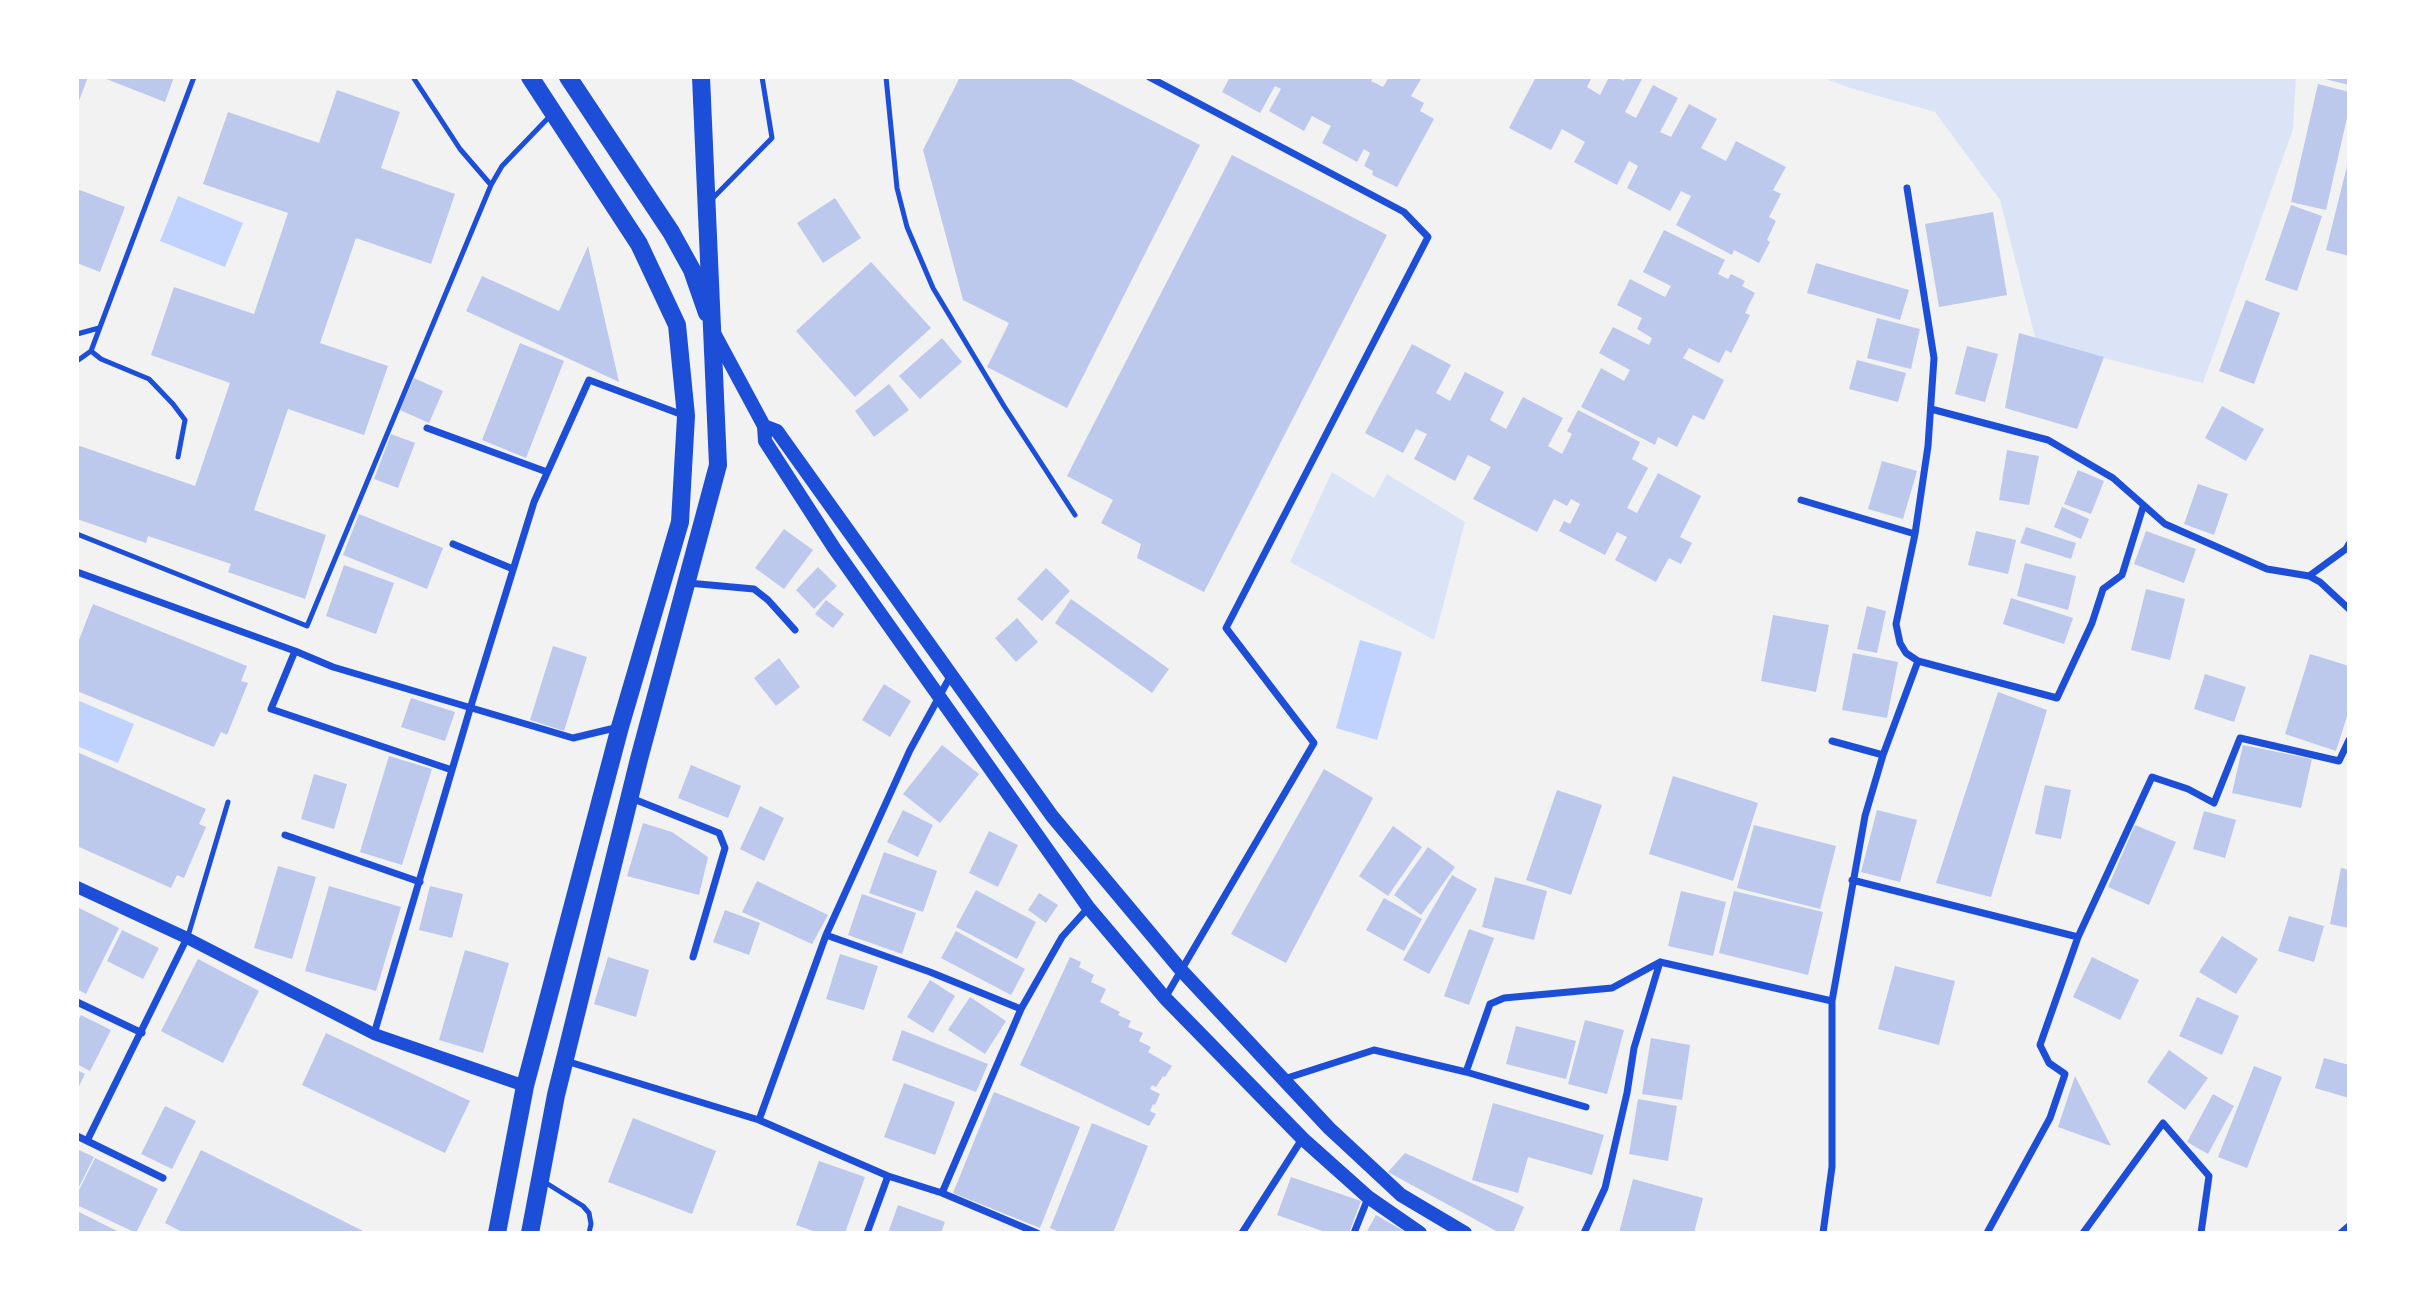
<!DOCTYPE html>
<html>
<head>
<meta charset="utf-8">
<style>
	body { margin:0 }
	#map { position:relative; width:2426px; height:1310px; overflow:hidden; background:#f2f2f2; font-family:"PT Sans Narrow",sans-serif }
	canvas { display:block }
	.frame { position:absolute; inset:0; border:79px solid #fff; pointer-events:none }
</style>
</head>
<body>
<div id="map">
<canvas width="2426" height="1310"></canvas>
<div class="frame"></div>
</div>
<script>
const c = document.querySelector('canvas').getContext('2d');
c.lineJoin = 'round';
function paint(path, color) { c.fillStyle = color; c.fill(path, 'evenodd'); }
const toPath = rows => new Path2D(rows.map(r => 'M' + r).join(''));
function strokePath(path, color, width, dash) { c.strokeStyle = color; c.lineWidth = width; c.lineCap = dash ? 'butt' : 'round'; c.setLineDash(dash || []); c.stroke(path); }
paint(toPath([
	[1820,77,2296,77,2293,129,2203,383,2036,341,2000,200,1935,112,1850,88],
	[1332,472,1374,498,1387,474,1465,522,1434,640,1290,562]
]), '#dbe4f7');
paint(toPath([
	[178,196,243,223,225,267,160,241],
	[1360,640,1402,652,1377,740,1336,728],
	[77,700,134,724,118,763,77,746]
]), '#bfd3fe');
paint(toPath([
	[77,77,88,77,77,106],
	[101,77,174,77,165,102],
	[960,77,1067,77,1200,145,1067,408,987,367,1009,323,963,300,923,150],
	[1230,77,1373,77,1371,81,1383,87,1389,77,1417,77,1421,79,1411,96,1424,103,1420,111,1434,119,1397,187,1372,175,1373,171,1364,166,1370,153,1364,149,1357,162,1322,143,1331,126,1312,116,1304,131,1269,111,1281,89,1275,86,1260,113,1222,92],
	[1536,77,1592,77,1587,87,1600,95,1609,77,1616,77,1624,81,1626,77,1639,77,1642,79,1625,112,1636,118,1653,85,1678,98,1660,132,1671,137,1689,104,1717,119,1701,148,1726,161,1736,141,1786,167,1773,190,1781,194,1769,217,1776,221,1767,240,1770,242,1759,263,1734,250,1732,255,1676,225,1691,196,1681,191,1670,211,1627,188,1638,166,1629,161,1617,185,1574,162,1585,142,1562,129,1551,150,1509,128],
	[2322,77,2349,77,2349,85,2321,78],
	[2318,84,2349,92,2349,109,2326,210,2291,202],
	[337,90,400,112,381,168,455,194,431,264,356,238,320,343,388,366,364,435,288,409,254,510,326,535,305,599,228,572,231,564,148,536,146,543,77,519,77,445,195,486,230,383,151,355,174,287,254,314,288,213,203,184,228,112,319,143],
	[1232,155,1387,235,1204,592,1137,558,1141,544,1101,523,1113,500,1067,476],
	[2348,162,2349,162,2349,256,2326,250],
	[77,189,125,207,100,272,77,263],
	[835,198,861,238,823,263,797,223],
	[2291,205,2322,216,2297,291,2265,280],
	[1993,212,2007,295,1939,307,1925,224],
	[1664,230,1725,260,1718,274,1728,279,1731,274,1745,281,1742,286,1755,293,1745,313,1750,315,1731,353,1726,350,1719,363,1689,348,1683,358,1724,380,1704,420,1693,415,1677,447,1658,437,1655,445,1581,407,1601,368,1624,381,1630,370,1599,353,1613,327,1649,345,1652,338,1637,329,1642,318,1617,305,1630,279,1665,297,1671,286,1643,272],
	[588,246,619,382,466,311,482,276,559,311],
	[871,262,931,328,855,397,796,331],
	[1816,263,1909,290,1900,320,1807,293],
	[2246,300,2280,313,2254,384,2219,371],
	[1877,318,1920,329,1911,369,1867,358],
	[2019,333,2104,357,2077,429,2005,408],
	[942,338,962,362,920,399,899,376],
	[520,343,564,361,526,458,482,440],
	[1412,344,1451,365,1436,393,1450,401,1465,372,1504,392,1490,420,1506,429,1523,397,1563,418,1548,446,1562,454,1572,434,1567,431,1578,410,1640,442,1632,459,1648,468,1627,508,1637,513,1658,473,1701,496,1680,537,1692,543,1681,564,1669,558,1656,582,1615,560,1627,537,1617,532,1605,555,1559,531,1564,521,1570,524,1580,504,1571,499,1567,506,1554,499,1537,532,1473,499,1491,467,1468,455,1455,481,1414,459,1427,434,1416,429,1403,453,1365,433],
	[1967,346,1998,354,1985,402,1955,394],
	[1857,360,1906,373,1898,402,1849,389],
	[414,378,443,391,429,423,400,410],
	[889,384,909,410,874,437,855,411],
	[2222,406,2264,429,2246,461,2205,438],
	[391,434,415,443,398,488,374,479],
	[2007,450,2039,456,2029,505,1999,500],
	[1882,461,1917,471,1903,519,1868,509],
	[2078,470,2104,481,2091,514,2064,504],
	[2198,484,2228,494,2214,535,2184,524],
	[2062,507,2089,519,2081,539,2054,527],
	[359,514,443,548,427,589,343,555],
	[2026,527,2076,543,2071,559,2020,543],
	[784,529,813,550,784,589,755,568],
	[1976,531,2016,540,2008,574,1968,565],
	[2146,531,2196,549,2184,583,2134,564],
	[2025,563,2076,576,2068,610,2017,596],
	[344,565,394,583,376,634,326,616],
	[818,567,837,586,814,609,796,590],
	[1046,568,1070,591,1042,621,1017,599],
	[2146,589,2185,599,2170,660,2131,650],
	[2011,598,2073,618,2064,644,2003,624],
	[1071,599,1169,669,1152,693,1055,623],
	[826,600,844,614,833,628,815,614],
	[93,604,247,666,241,681,248,683,227,735,221,732,214,747,77,691,77,645],
	[1867,606,1886,611,1877,653,1857,649],
	[1773,615,1829,625,1816,692,1761,681],
	[1017,618,1038,642,1016,662,995,638],
	[553,646,587,657,564,731,530,720],
	[1853,653,1898,662,1887,718,1842,710],
	[2310,654,2349,666,2349,710,2336,751,2285,734],
	[779,658,800,687,776,706,754,678],
	[2205,674,2246,687,2234,722,2194,709],
	[884,684,911,701,890,737,862,720],
	[1998,692,2047,710,1991,897,1936,883],
	[411,698,455,712,445,741,401,727],
	[942,745,979,774,940,823,903,794],
	[2243,745,2312,759,2301,808,2232,793],
	[77,752,206,809,199,824,206,827,184,878,177,875,171,888,77,846],
	[389,756,432,769,402,865,360,852],
	[691,765,741,786,728,818,678,798],
	[1324,769,1373,798,1286,963,1231,934],
	[314,774,347,784,334,829,301,819],
	[1673,776,1758,803,1733,881,1649,854],
	[2045,785,2071,790,2061,839,2035,834],
	[1557,790,1602,805,1571,895,1526,880],
	[760,806,784,818,764,861,740,849],
	[903,810,933,825,918,857,887,842],
	[1877,810,1917,820,1900,882,1861,872],
	[2204,811,2236,820,2225,858,2193,849],
	[643,823,672,832,708,857,699,895,627,876],
	[1754,825,1836,846,1820,909,1737,888],
	[2135,825,2176,842,2149,905,2108,887],
	[1393,826,1422,847,1388,896,1359,876],
	[989,831,1018,845,998,887,969,873],
	[1428,847,1455,867,1421,915,1394,895],
	[884,852,937,871,923,912,869,893],
	[278,866,316,877,292,959,254,948],
	[2341,868,2349,870,2349,928,2330,924],
	[1452,875,1477,889,1429,974,1403,960],
	[1495,877,1547,891,1534,940,1482,927],
	[757,881,828,915,812,944,742,912],
	[329,886,401,907,376,991,305,971],
	[430,886,463,894,452,938,419,930],
	[976,890,1036,922,1017,959,956,927],
	[1681,891,1726,902,1713,956,1668,946],
	[1734,891,1823,912,1808,975,1719,953],
	[1039,893,1058,905,1046,923,1028,910],
	[862,894,916,913,902,954,848,935],
	[1384,898,1422,919,1404,951,1366,930],
	[77,907,119,928,86,994,77,989],
	[725,910,760,923,749,955,713,942],
	[2289,916,2324,926,2314,962,2278,951],
	[1469,929,1494,938,1469,1005,1444,996],
	[122,930,159,948,143,979,107,961],
	[956,931,1025,969,1011,995,941,958],
	[2222,936,2258,959,2236,994,2199,972],
	[465,950,509,963,483,1053,439,1040],
	[840,954,878,966,864,1010,826,999],
	[608,957,649,970,636,1017,594,1004],
	[1070,957,1081,962,1079,967,1094,975,1091,982,1106,989,1100,1002,1120,1012,1118,1015,1131,1021,1128,1027,1143,1033,1139,1041,1151,1047,1148,1052,1172,1066,1165,1077,1163,1076,1156,1087,1152,1085,1150,1089,1160,1094,1155,1105,1153,1104,1150,1111,1156,1114,1149,1126,1020,1065],
	[2092,957,2139,980,2120,1020,2073,997],
	[198,959,259,991,223,1063,161,1031],
	[1895,966,1955,981,1939,1045,1878,1029],
	[930,980,955,996,933,1033,907,1017],
	[970,997,1006,1021,985,1054,948,1030],
	[2197,997,2239,1016,2222,1055,2179,1036],
	[81,1015,111,1030,90,1071,77,1064,77,1023],
	[1585,1020,1624,1030,1607,1094,1568,1084],
	[1516,1026,1576,1041,1566,1079,1506,1064],
	[902,1030,988,1064,976,1092,892,1060],
	[326,1033,470,1101,445,1153,302,1085],
	[1651,1038,1690,1045,1682,1100,1642,1094],
	[2169,1050,2208,1078,2185,1110,2147,1082],
	[2324,1058,2349,1065,2349,1098,2315,1088],
	[2254,1066,2282,1077,2247,1168,2218,1157],
	[77,1070,85,1074,77,1090],
	[2075,1076,2111,1146,2058,1127],
	[904,1083,955,1102,935,1155,884,1137],
	[994,1092,1080,1127,1040,1228,953,1193],
	[2213,1094,2234,1106,2208,1154,2187,1142],
	[1638,1099,1677,1106,1668,1161,1629,1154],
	[1493,1103,1604,1135,1592,1175,1528,1157,1518,1193,1472,1180],
	[165,1106,196,1121,172,1169,141,1154],
	[633,1118,716,1151,692,1214,608,1182],
	[1092,1123,1148,1146,1113,1233,1062,1233,1050,1228],
	[77,1149,94,1157,77,1191],
	[201,1150,367,1233,184,1233,165,1223],
	[1405,1153,1524,1207,1513,1233,1500,1233,1388,1172],
	[95,1158,158,1189,136,1233,77,1205,77,1194],
	[819,1161,865,1177,845,1233,819,1233,796,1225],
	[1291,1177,1361,1201,1349,1233,1328,1233,1277,1215],
	[1633,1179,1703,1198,1694,1233,1619,1233],
	[898,1205,945,1222,941,1233,888,1233],
	[77,1211,121,1233,77,1233],
	[1376,1215,1407,1233,1366,1233]
]), '#bdc9ec');
strokePath(toPath([
	[413,77,460,149,491,185],
	[886,77,897,188,907,227,933,288,1004,406,1075,515],
	[712,199,772,138,762,77],
	[77,334,99,328],
	[77,361,91,351],
	[178,457,185,420,173,404,149,379,101,359,91,351,194,77],
	[77,534,307,626,491,185,502,166,552,114],
	[188,936,228,802],
	[543,1181,583,1206,589,1213,591,1224,589,1233]
]), '#1d4ed8', 5);
strokePath(toPath([
	[1149,77,1404,212,1428,237,1226,628,1314,743,1165,998],
	[1907,188,1934,358,1928,446,1915,534],
	[1931,409,2048,440,2113,478,2165,524,2267,569,2309,576,2320,582,2349,609],
	[427,428,547,472],
	[1801,500,1915,534,1896,624,1900,643,1906,653,1918,661,1883,755,1865,816,1832,1001,1832,1167,1823,1233],
	[453,544,513,569],
	[77,572,295,651],
	[2309,576,2346,549,2349,544],
	[688,583,754,589,768,600,795,630],
	[1918,661,2057,698,2092,623,2103,589,2122,575,2143,507],
	[1832,741,1883,755],
	[452,770,271,709,295,651,333,667,573,738,619,727],
	[631,798,719,833,725,848,693,957],
	[285,835,420,882],
	[1852,880,2078,937],
	[826,935,930,972,1021,1009],
	[77,1002,142,1033],
	[374,1034,470,709,534,502,589,380,683,415],
	[566,1061,759,1120,888,1176,942,1193,1037,1233],
	[1466,1072,1490,1004,1504,998,1612,988,1660,962],
	[1284,1079,1374,1050,1466,1072,1586,1107],
	[759,1120,826,935,910,750,951,675],
	[77,1136,163,1178],
	[87,1141,187,938],
	[942,1193,1021,1009,1062,937,1088,908],
	[867,1233,888,1176],
	[1242,1233,1302,1139],
	[1354,1233,1368,1198],
	[1584,1233,1605,1188,1627,1093,1634,1048,1660,962,1832,1001],
	[1987,1233,2050,1118,2065,1074,2049,1063,2040,1045,2078,937,2152,777,2188,789,2214,803,2240,738,2339,761,2349,740],
	[2083,1233,2163,1123,2209,1176,2201,1233],
	[2341,1233,2349,1226]
]), '#1d4ed8', 7);
strokePath(toPath([
	[77,887,187,938,374,1034,525,1086]
]), '#1d4ed8', 12);
strokePath(toPath([
	[714,333,764,426,765,441,834,548,1088,907,1165,998,1303,1139,1368,1197,1420,1233],
	[764,426,777,431,1052,816,1181,970,1329,1128,1401,1195,1465,1233]
]), '#1d4ed8', 14);
strokePath(toPath([
	[568,77,671,232,692,270,707,313],
	[497,1233,525,1086,620,727,680,522,686,416,677,325,639,244,530,77],
	[530,1233,556,1095,639,759,718,465,701,77]
]), '#1d4ed8', 18);
</script>
</body>
</html>
